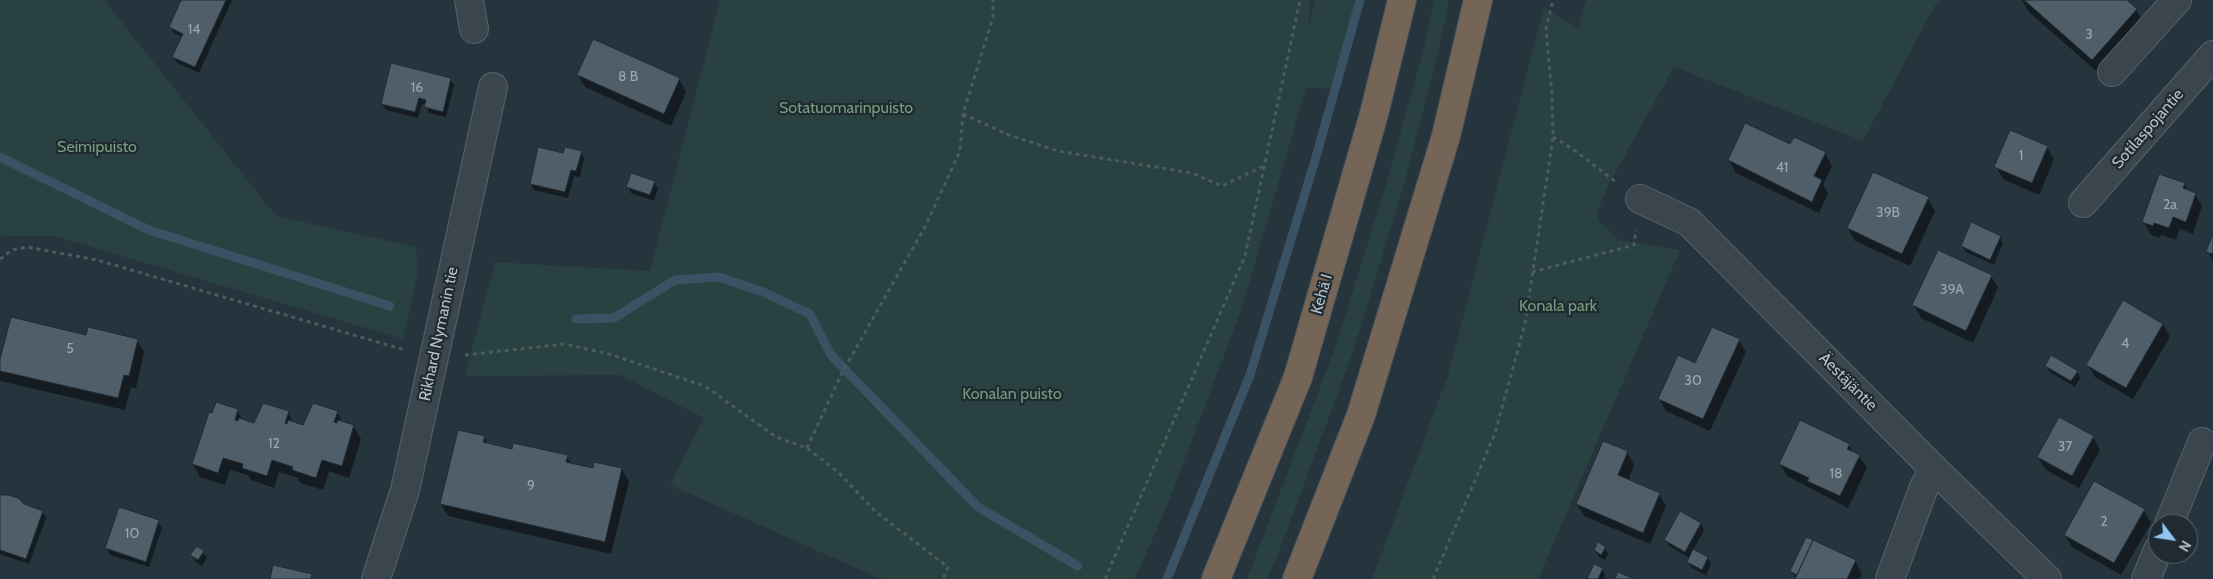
<!DOCTYPE html>
<html>
<head>
<meta charset="utf-8">
<style>
	body { margin:0 }
	#map { position:relative; width:2213px; height:579px; overflow:hidden; background:#26343e; font-family:Cabin,sans-serif }
	canvas { display:block }
	.north { position:absolute; left:2148px; top:514px; width:50px; height:50px; box-sizing:border-box; background:#1f2a33; border:1px solid #5b666f; border-radius:50%; rotate:121deg; font-size:14px; font-weight:700; line-height:20px; text-align:center; color:#b6c0c9 }
	.north::after { content:''; display:block; margin:auto; width:18px; height:22px; background:#91c5f4; clip-path:polygon(50% 0,100% 100%,50% 72%,0 100%) }
</style>
</head>
<body>
<div id="map">
<canvas width="2213" height="579"></canvas>
<div class="north">N</div>
</div>
<script>
const c = document.querySelector('canvas').getContext('2d');
c.lineJoin = 'round';
function paint(path, color) { c.fillStyle = color; c.fill(path, 'evenodd'); }
const toPath = rows => new Path2D(rows.map(r => 'M' + r).join(''));
function strokePath(path, color, width, dash) { c.strokeStyle = color; c.lineWidth = width; c.lineCap = dash ? 'butt' : 'round'; c.setLineDash(dash || []); c.stroke(path); }
function label(font, color, halo, rows, align = 'center') {
  c.font = font + ' Cabin,sans-serif'; c.lineWidth = 4.5; c.setLineDash([]); c.textBaseline = 'middle'; c.strokeStyle = halo; c.fillStyle = color; for (const [text, x, y, turn = 0] of rows) {
    c.save(); c.translate(x, y); c.rotate((+turn || 0) * Math.PI / 180); c.textAlign = isNaN(turn) ? turn : align; if (halo) c.strokeText(text, 0, 0); c.fillText(text, 0, 0); c.restore();
  }
}
paint(toPath([
	[0,0,104,0,276,216,416,247,418,273,403,339,54,236,3,236,0,239],
	[720,0,1310,0,1309,27,1315,0,1356,0,1336,89,1306,88,1242,308,1169,501,1135,579,881,579,670,485,704,418,620,375,465,376,495,262,650,271],
	[1434,0,1449,0,1439,50,1403,188,1353,352,1280,549,1267,579,1247,579,1335,348,1385,188,1423,52],
	[1586,0,1940,0,1934,7,1863,141,1674,67,1609,184,1597,212,1599,221,1619,240,1680,250,1538,579,1372,579,1448,375,1544,7,1578,28]
]), '#294140');
paint(toPath([
	[182,0,232,0,199,73,177,63,174,57,183,37,174,33,170,27],
	[2022,0,2125,0,2136,10,2146,27,2103,77,2029,12],
	[578,75,679,79,686,92,671,126,585,87],
	[450,79,454,85,446,117,429,113,426,105,422,104,418,118,386,110,382,104],
	[1791,146,1825,153,1832,166,1823,185,1828,193,1819,213,1736,173,1729,160],
	[2047,147,2054,159,2039,195,2003,179,1996,167],
	[581,152,584,158,580,177,574,176,568,198,534,190,531,184],
	[654,182,658,188,654,201,631,193,628,187],
	[2184,184,2189,191,2195,194,2202,206,2193,234,2180,229,2176,240,2161,235,2160,238,2151,235,2144,222],
	[1928,198,1935,211,1910,266,1855,241,1848,228],
	[2000,237,2003,243,1994,265,1966,252,1962,246],
	[2213,237,2213,261,2208,252],
	[1991,276,1998,288,1973,343,1921,318,1914,305],
	[2163,324,2170,337,2133,399,2095,377,2088,365],
	[137,340,144,352,136,388,131,387,125,410,0,381,0,360],
	[1739,340,1746,352,1710,431,1666,411,1659,399,1696,365],
	[2046,366,2077,371,2080,378,2075,387,2050,372],
	[237,410,243,420,255,424,288,412,294,424,304,427,337,412,343,423,353,426,361,439,349,478,329,471,323,490,300,483,298,478,279,472,274,488,251,480,248,475,230,470,225,485,200,477,193,464,209,414],
	[484,437,488,445,513,450,567,457,572,464,594,470,595,463,622,469,629,482,611,554,448,516,441,504],
	[2093,437,2100,450,2079,488,2046,470,2038,457],
	[1849,445,1853,453,1859,456,1867,468,1848,508,1787,476,1780,464],
	[1627,452,1634,465,1628,481,1659,494,1666,506,1650,544,1584,516,1577,504],
	[0,497,42,512,46,518,29,564,0,554],
	[2144,510,2151,523,2121,575,2072,547,2065,535],
	[158,522,162,528,149,567,110,555,107,548],
	[1701,524,1704,530,1693,550,1708,558,1711,564,1706,575,1692,568,1688,562,1690,558,1669,546,1666,540],
	[197,548,203,552,207,558,202,566,196,562,192,555],
	[1605,548,1608,554,1605,560,1599,557,1595,550],
	[1855,561,1862,574,1859,579,1796,579,1791,571],
	[1602,569,1605,575,1604,579,1588,579]
]), '#0007');
strokePath(toPath([
	[0,157,149,230,390,306],
	[576,319,614,318,675,280,719,277,763,292,810,314,831,355,978,507,1078,566],
	[1167,579,1250,375,1316,157,1360,0]
]), '#3a5364', 9);
const building = toPath([
	[181,0,226,0,195,67,172,57,183,34,169,27,181,0],
	[2024,0,2127,0,2137,9,2092,60,2024,0],
	[593,39,680,78,664,114,577,75,593,39],
	[391,63,451,78,443,112,424,107,426,100,419,98,415,112,381,104,391,63],
	[1745,123,1790,144,1794,137,1826,152,1814,176,1822,180,1812,202,1728,160,1745,123],
	[2010,130,2048,146,2032,183,1994,167,2010,130],
	[538,147,563,153,565,147,582,151,576,171,571,170,565,192,530,184,538,147],
	[1873,172,1929,197,1902,254,1847,228,1873,172],
	[631,173,655,181,650,195,626,187,631,173],
	[2159,174,2185,183,2183,188,2196,193,2186,222,2173,217,2169,228,2154,223,2153,226,2142,222,2159,174],
	[1971,222,2001,236,1990,260,1961,246,1971,222],
	[2213,233,2213,254,2206,252,2213,233],
	[1938,250,1992,275,1966,331,1912,305,1938,250],
	[2123,300,2163,324,2126,388,2086,365,2123,300],
	[11,317,86,335,88,327,138,339,129,376,124,375,118,398,0,371,0,359,11,317],
	[1712,327,1740,339,1703,419,1658,399,1678,355,1695,363,1712,327],
	[2051,355,2078,371,2071,381,2045,366,2051,355],
	[216,402,238,409,235,420,238,421,239,418,254,423,263,403,289,411,285,423,287,424,288,420,303,425,313,403,338,411,334,422,337,423,338,420,354,425,342,466,322,460,316,478,292,470,293,467,272,460,267,476,242,468,243,464,223,458,218,473,192,464,209,412,212,413,216,402],
	[2059,417,2094,436,2072,476,2037,457,2059,417],
	[1800,420,1850,444,1847,449,1860,455,1840,496,1807,481,1809,478,1779,464,1800,420],
	[458,430,485,436,483,442,512,449,513,443,568,455,566,462,593,468,594,462,622,468,605,542,440,504,458,430],
	[1603,441,1628,451,1618,475,1660,493,1643,533,1576,504,1603,441],
	[2094,481,2145,509,2114,563,2064,535,2094,481],
	[0,495,8,495,18,498,24,504,43,511,26,559,0,550,0,495],
	[119,507,159,520,146,562,105,548,119,507],
	[1680,511,1701,523,1685,552,1664,540,1680,511],
	[1806,537,1813,540,1797,575,1790,571,1806,537],
	[1813,540,1856,560,1847,579,1795,579,1813,540],
	[1598,542,1606,547,1601,555,1594,550,1598,542],
	[197,546,204,551,198,560,190,555,197,546],
	[1693,549,1708,557,1702,570,1687,562,1693,549],
	[1594,564,1603,568,1598,579,1587,579,1594,564],
	[273,565,312,574,311,579,270,579,273,565],
	[1618,572,1634,579,1615,579,1618,572]
]);
paint(building, '#4f5e69');
strokePath(building, '#212c35', 1);
const minor = toPath([
	[469,0,474,29],
	[2112,72,2177,0],
	[1640,199,1689,222,1934,469,2047,579],
	[2083,203,2213,55],
	[2169,524,2202,442],
	[376,579,405,490,493,87],
	[1890,579,1924,487,1934,469],
	[2146,579,2158,550]
]);
const highway = toPath([
	[1216,579,1298,377,1374,114,1402,0],
	[1297,579,1361,415,1446,136,1478,0]
]);
strokePath(minor, '#58636c', 30);
strokePath(highway, '#455059', 30);
strokePath(toPath([
	[963,114,1009,135,1058,151,1192,173,1222,186,1264,166],
	[1553,137,1574,150,1616,182],
	[0,259,12,250,27,247,97,260,405,350],
	[1532,272,1634,245,1636,230],
	[465,355,565,344,609,354,705,386,776,437,807,448,839,473,876,512,948,567,943,579],
	[807,448,842,373,926,225,960,151,963,114,993,17,993,0],
	[1105,579,1245,256,1300,0],
	[1433,579,1495,433,1525,324,1553,137,1552,95,1546,29,1553,0]
]), '#485d5d', 3, [4, 4]);
strokePath(minor, '#3a454e', 28);
strokePath(highway, '#746557', 28);
label('14px', '#9ca8b1', null, [
	["14",194,30],
	["3",2089,35],
	["8 B",628,77],
	["16",417,88],
	["1",2021,156],
	["41",1782,168],
	["2a",2170,205],
	["39B",1888,213],
	["39A",1952,290],
	["4",2125,344],
	["5",70,349],
	["30",1693,381],
	["12",274,444],
	["37",2065,447],
	["18",1836,474],
	["9",531,486],
	["2",2104,522],
	["10",132,534]
]);
label('16px', '#759e79', '#1f2a33', [
	["Sotatuomarinpuisto",846,108],
	["Seimipuisto",97,147],
	["Konala park",1558,306],
	["Konalan puisto",1012,394]
]);
label('16px', '#b6c0c9', '#1f2a33', [
	["Sotilaspojantie",2148,129,-49],
	["Kehä I",1322,294,-74],
	["Rikhard Nymanin tie",439,334,-78],
	["Äestäjäntie",1848,382,45]
]);
</script>
</body>
</html>
